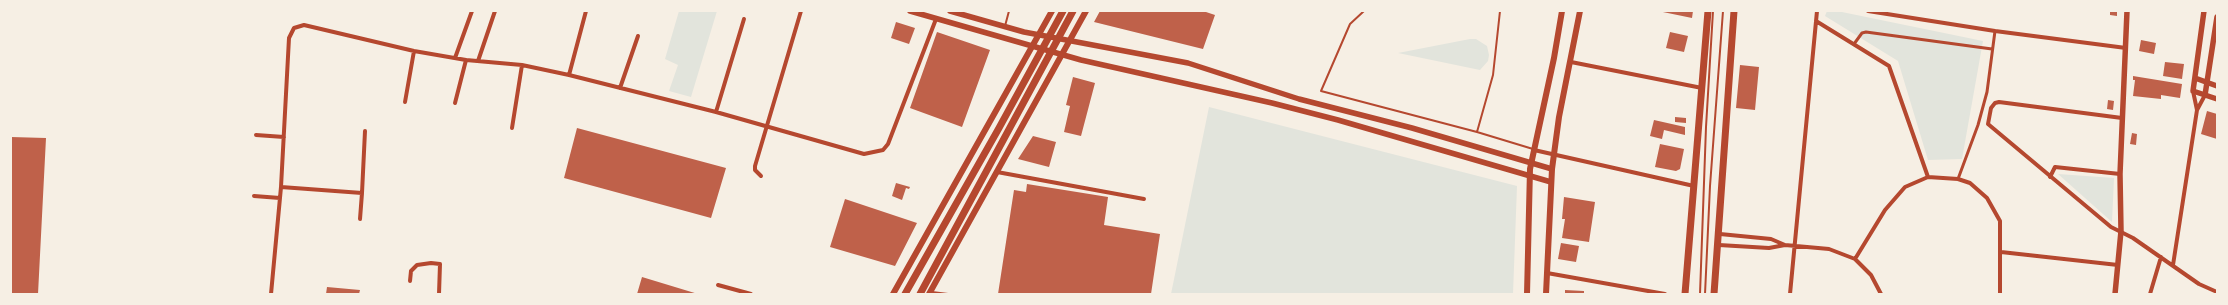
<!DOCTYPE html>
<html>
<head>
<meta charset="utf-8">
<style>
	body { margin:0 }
	#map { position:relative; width:2228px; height:305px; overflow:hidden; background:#f6efe4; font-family:Arial,sans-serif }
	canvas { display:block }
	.frame { position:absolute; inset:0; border:12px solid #f6efe4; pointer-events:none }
</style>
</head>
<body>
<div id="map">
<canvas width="2228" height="305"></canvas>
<div class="frame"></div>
</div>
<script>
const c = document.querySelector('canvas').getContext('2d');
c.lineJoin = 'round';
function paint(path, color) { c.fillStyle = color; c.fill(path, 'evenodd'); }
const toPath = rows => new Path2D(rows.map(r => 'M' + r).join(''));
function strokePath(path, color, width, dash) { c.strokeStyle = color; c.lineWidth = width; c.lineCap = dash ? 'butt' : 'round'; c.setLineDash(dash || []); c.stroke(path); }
paint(toPath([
	[679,11,717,11,691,97,669,91,678,65,665,59],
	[1827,11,1837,11,1983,41,1962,159,1928,160,1898,61,1825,16],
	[1470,39,1476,39,1487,46,1489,55,1488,61,1480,70,1398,53],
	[1209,107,1517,186,1513,294,1171,294],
	[2058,174,2114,178,2112,222]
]), '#e2e4dc');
paint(toPath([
	[1100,11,1203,11,1215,15,1203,49,1094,22],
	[1658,11,1693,11,1692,18],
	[2110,11,2117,11,2117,16,2110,15],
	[896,22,915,28,909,44,891,38],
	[937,32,990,50,962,127,910,108],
	[1670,32,1688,36,1684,52,1666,48],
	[2141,40,2156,43,2154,54,2139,51],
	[2165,62,2184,64,2182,79,2163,76],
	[1740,65,1759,67,1755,110,1736,108],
	[2133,76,2182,84,2180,98,2161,95,2161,99,2133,96,2135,80,2133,80],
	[1073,77,1095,83,1081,136,1064,132,1070,106,1066,105],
	[2108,100,2114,101,2113,110,2107,109],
	[2207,111,2217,114,2217,139,2201,134],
	[1675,117,1686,118,1686,123,1675,122],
	[1654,120,1685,127,1685,135,1664,130,1662,139,1650,136],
	[577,128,726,168,711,218,564,178],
	[2132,133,2137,134,2136,145,2130,144],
	[1033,136,1056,142,1049,167,1018,159],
	[11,137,46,138,38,294,11,294],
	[1660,144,1684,149,1680,169,1676,171,1655,167],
	[896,183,910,187,909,189,906,188,902,200,892,196],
	[1027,184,1108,197,1104,225,1160,234,1151,294,998,294,1014,190,1026,192],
	[1564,197,1595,202,1589,242,1562,238,1565,219,1562,219],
	[845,199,917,223,895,266,830,247],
	[1561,243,1579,246,1576,262,1558,259],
	[642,277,698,294,637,294],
	[327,287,360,290,359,294,326,294],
	[1565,290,1584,291,1584,294,1565,294]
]), '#bf614a');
strokePath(toPath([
	[1364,11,1350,24,1321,91,1477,132,1533,149],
	[1005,26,1009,11],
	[1477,132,1493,75,1500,11],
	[932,292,948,294],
	[1700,294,1706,127,1713,11],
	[1705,294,1710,186,1723,11]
]), '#b5482f', 2);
strokePath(toPath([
	[1854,44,1862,33,1866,32,1992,49],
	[1958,179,1978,125,1987,92,1995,31]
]), '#b5482f', 3);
strokePath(toPath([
	[1868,11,1995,31,2126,48],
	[1816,21,1889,66,1928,177],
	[455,58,472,11],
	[478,61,495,11],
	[1571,62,1702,88],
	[569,75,586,11],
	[620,88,638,36],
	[405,102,414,51],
	[455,103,466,60],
	[2197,110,2205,95],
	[716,112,744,19],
	[2122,118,1999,102,1995,103,1991,108,1988,124,2111,227,2133,238,2199,284,2217,292],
	[512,128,522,65],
	[256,135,284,137],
	[1534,150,1694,186],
	[997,172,1144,199],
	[761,176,755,170,755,166,801,11],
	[2050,177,2055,167,2120,174],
	[281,187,362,193,360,219],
	[362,193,365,131],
	[254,196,280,198],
	[1720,234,1771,239,1785,245],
	[1719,245,1769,248,1785,245,1829,249,1855,259,1871,275,1881,294],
	[2001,252,2118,265],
	[1855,259,1885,210,1905,187,1928,177,1958,179,1970,183,1987,198,2000,221,2000,294],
	[2173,265,2197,110,2193,91],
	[1547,273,1665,294],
	[410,281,411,271,417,265,431,263,440,264,439,294],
	[718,285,751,294],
	[271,294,281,187,289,38,294,28,304,25,414,51,466,60,522,65,569,75,716,112,864,154,883,150,888,144,936,19],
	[1790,294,1817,11],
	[2150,294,2161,257]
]), '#b5482f', 4);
strokePath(toPath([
	[910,11,1081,60,1272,103,1338,120,1551,182],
	[950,11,1024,32,1188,63,1299,99,1412,128,1552,169],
	[2204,11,2193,91,2217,99],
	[2195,78,2217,86],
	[2205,95,2217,17],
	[2115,294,2121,231,2120,174,2127,11]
]), '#b5482f', 5.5);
strokePath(toPath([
	[893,294,1052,11],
	[929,294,1086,11],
	[1527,294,1530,169,1554,58,1562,11],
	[1546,294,1552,169,1559,117,1580,11]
]), '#b5482f', 6);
strokePath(toPath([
	[905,294,999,128,1063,11],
	[920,294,1073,11],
	[1685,294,1708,11],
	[1714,294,1734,11]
]), '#b5482f', 7);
</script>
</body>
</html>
